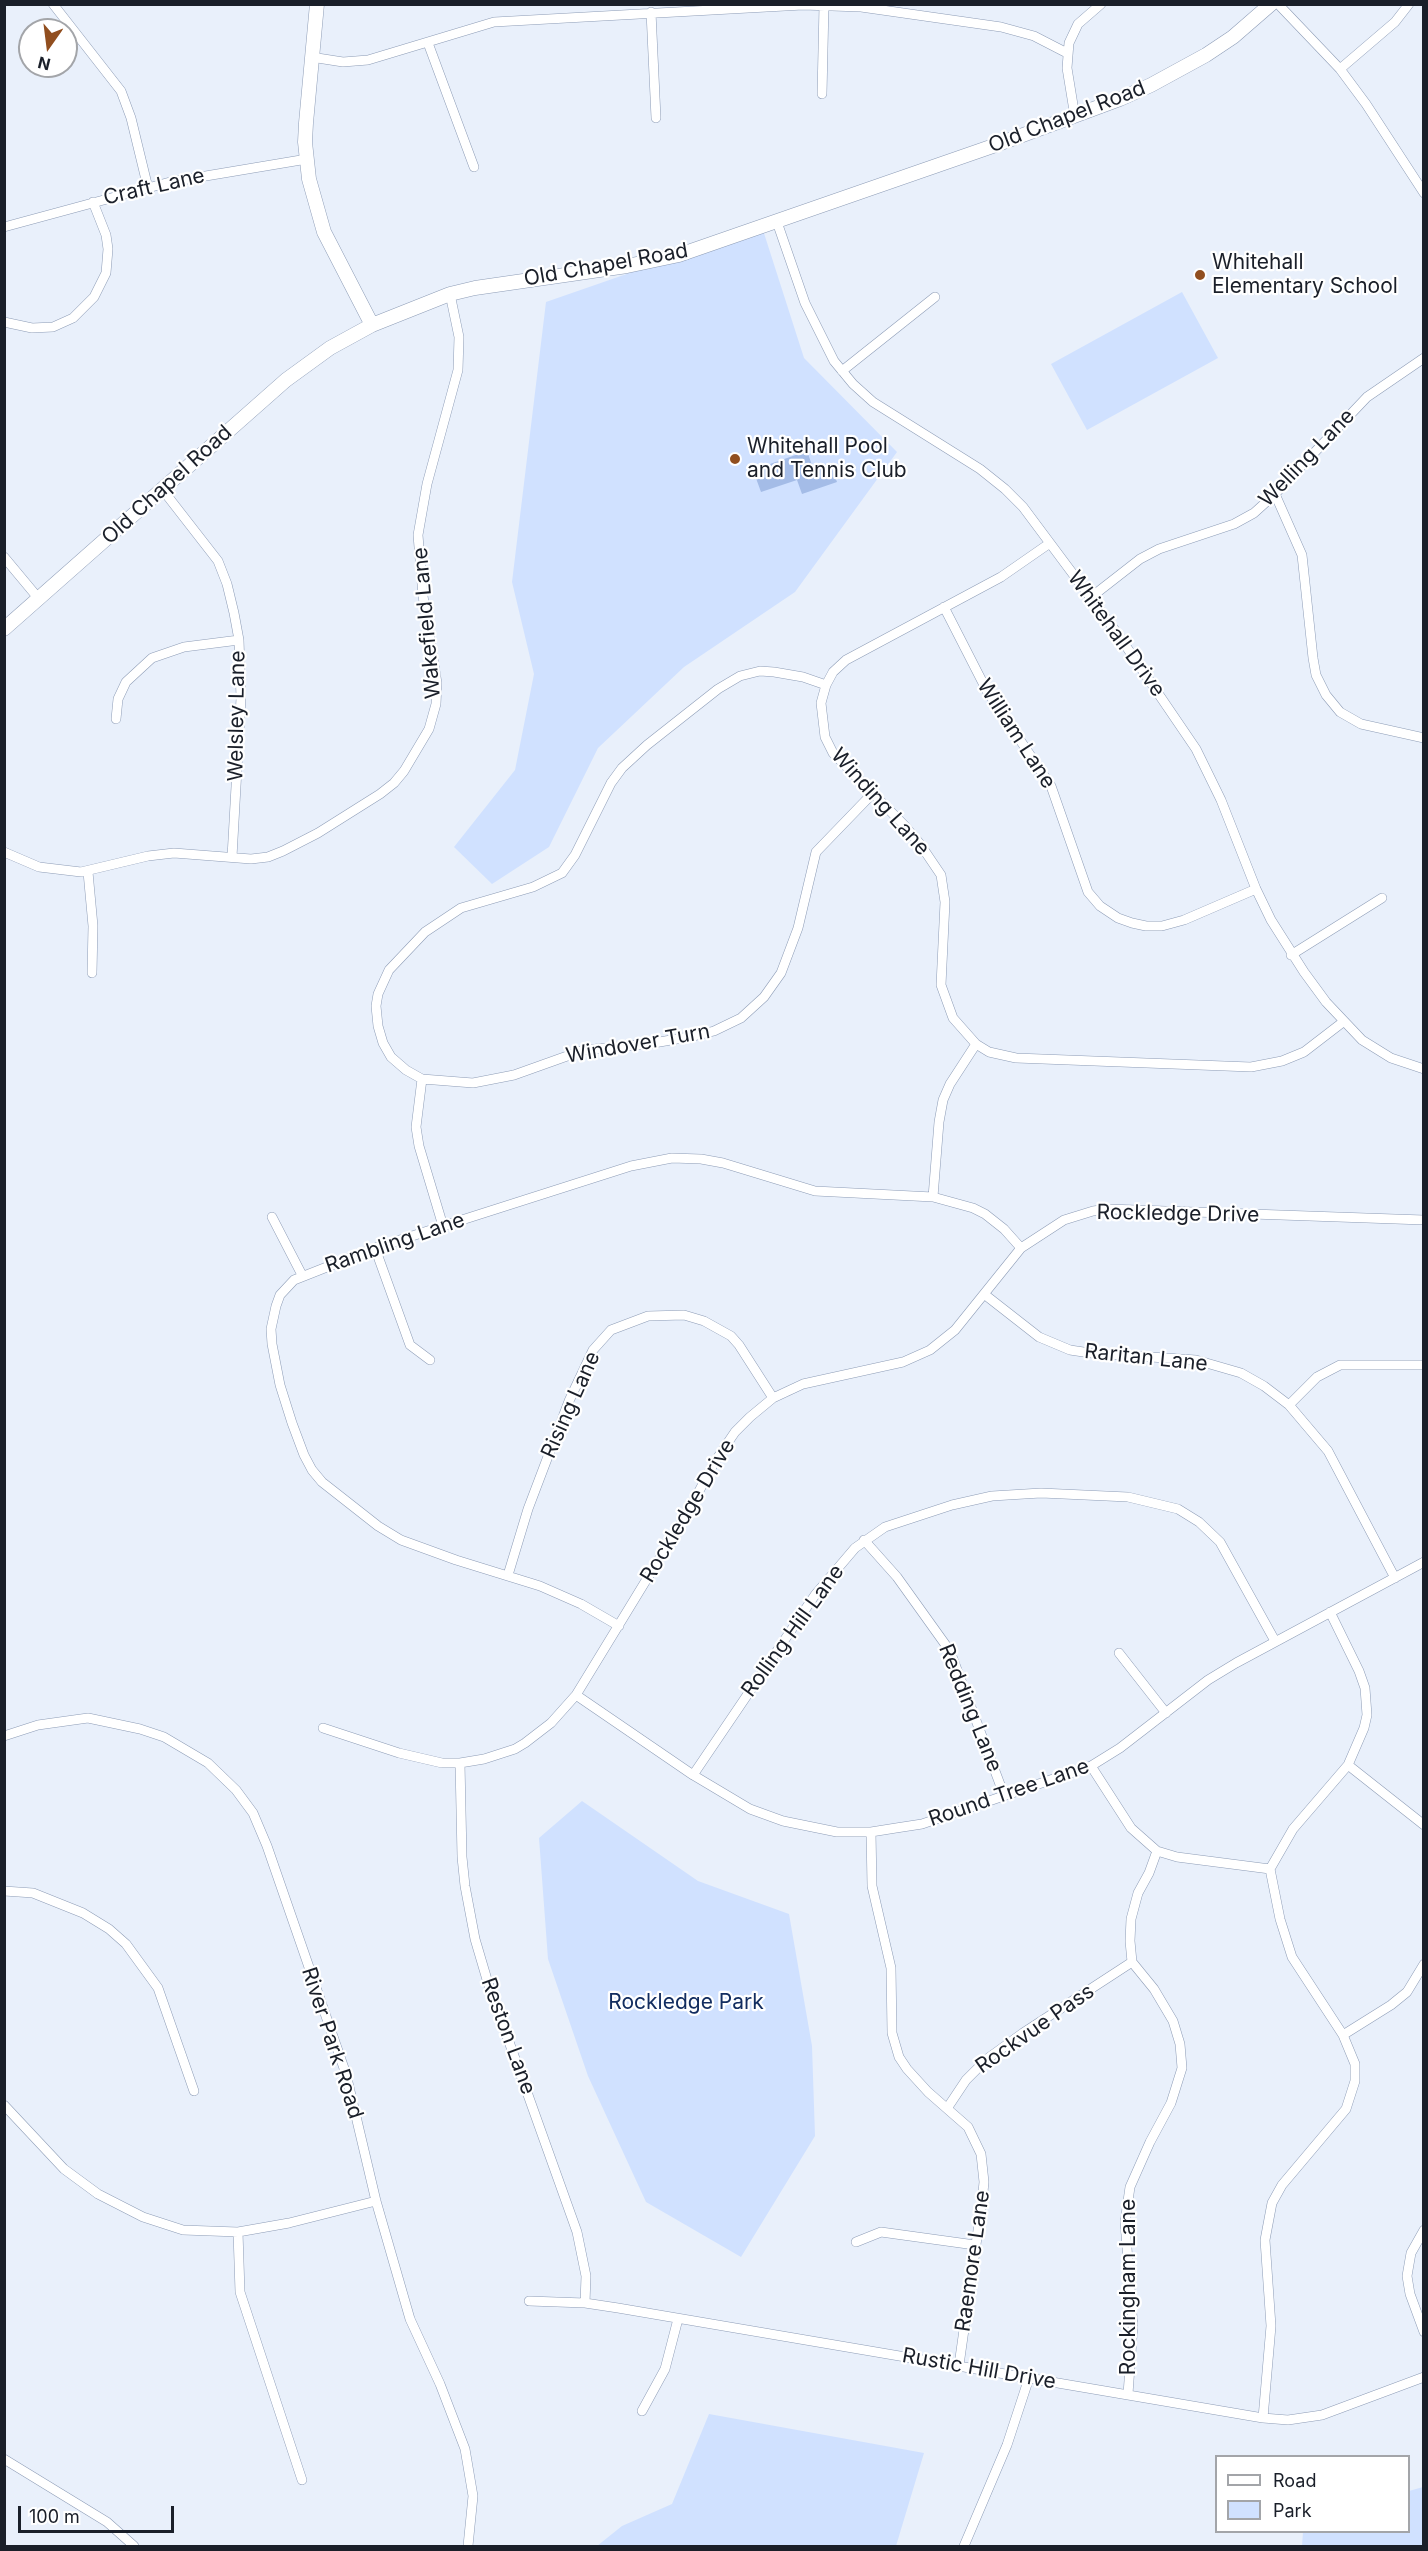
<!DOCTYPE html>
<html>
<head>
<meta charset="utf-8">
<style>
	body { margin:0 }
	#map { position:relative; width:1428px; height:2551px; overflow:hidden; background:#e9f0fb; font-family:Inter,sans-serif }
	canvas { display:block }
	.frame { position:absolute; inset:0; border:6px solid #1a1f29; pointer-events:none }
	.legend { position:absolute; left:1215px; top:2455px; width:195px; height:78px; box-sizing:border-box; background:#fff; border:2px solid #a3a5a9; margin:0; padding:8px 10px; list-style:none; font-size:18px; color:#1a1f29 }
	.legend li { display:flex; align-items:center; gap:12px; height:30px }
	.legend b { width:30px; border:2px solid #a3a5a9 }
	.north { position:absolute; left:18px; top:18px; width:60px; height:60px; box-sizing:border-box; background:#fff; border:2px solid #a3a5a9; border-radius:50%; rotate:194deg; font-size:16px; font-weight:700; line-height:24px; text-align:center; color:#1a1f29 }
	.north::after { content:''; display:block; margin:auto; width:21px; height:27px; background:#914e1f; clip-path:polygon(50% 0,100% 100%,50% 72%,0 100%) }
	.scale { position:absolute; left:18px; top:2506px; width:156px; height:27px; box-sizing:border-box; border:3px solid #1a1f29; border-top:0; padding-left:8px; font-size:18px; line-height:21px; white-space:nowrap; color:#1a1f29; -webkit-text-stroke:4px #fff; paint-order:stroke }
</style>
</head>
<body>
<div id="map">
<canvas width="1428" height="2551"></canvas>
<div class="frame"></div>
<ul class="legend">
<li><b style="height:8px;background:#fff"></b>Road</li>
<li><b style="height:16px;background:#d0e1ff"></b>Park</li>
</ul>
<div class="north">N</div>
<div class="scale">100 m</div>
</div>
<script>
const c = document.querySelector('canvas').getContext('2d');
c.lineJoin = 'round';
function paint(path, color) { c.fillStyle = color; c.fill(path, 'evenodd'); }
const toPath = rows => new Path2D(rows.map(r => 'M' + r).join(''));
function strokePath(path, color, width, dash) { c.strokeStyle = color; c.lineWidth = width; c.lineCap = dash ? 'butt' : 'round'; c.setLineDash(dash || []); c.stroke(path); }
function label(font, color, halo, rows, align = 'center') {
  c.font = font + ' Inter,sans-serif'; c.lineWidth = 4.5; c.setLineDash([]); c.textBaseline = 'middle'; c.strokeStyle = halo; c.fillStyle = color; for (const [text, x, y, turn = 0] of rows) {
    c.save(); c.translate(x, y); c.rotate((+turn || 0) * Math.PI / 180); c.textAlign = isNaN(turn) ? turn : align; if (halo) c.strokeText(text, 0, 0); c.fillText(text, 0, 0); c.restore();
  }
}
paint(toPath([
	[762,227,804,358,897,452,795,592,684,667,598,748,549,847,492,884,454,847,515,770,534,674,512,582,546,302],
	[1182,292,1218,358,1087,430,1051,364],
	[582,1801,698,1881,789,1914,812,2046,815,2136,741,2257,646,2202,588,2076,548,1959,539,1838],
	[709,2414,924,2453,896,2546,597,2546,622,2526,672,2504],
	[1423,2487,1423,2546,1302,2546,1303,2532,1408,2532,1409,2491]
]), '#d0e1ff');
paint(toPath([
	[807,451,813,468,830,463,837,482,802,494,797,480,761,492,753,470]
]), '#a4bce7');
const street = toPath([
	[53,4,121,91,131,118,148,188],
	[1278,4,1340,69,1366,104,1424,193],
	[651,12,656,118],
	[428,43,474,167],
	[311,57,343,62,368,60,494,22,803,5,861,7,1001,27,1034,36,1067,53],
	[1340,69,1395,22,1409,4],
	[822,94,824,5],
	[1075,117,1067,68,1069,43,1078,24,1101,4],
	[777,222,805,303,834,361,853,384,873,402,980,469,1005,489,1023,507,1117,633,1196,749,1221,800,1256,889,1271,920,1304,972,1326,1002,1362,1040,1391,1058,1424,1069],
	[4,227,170,182,307,159],
	[4,322,32,328,53,327,73,318,94,297,106,273,108,249,106,235,93,202],
	[842,371,935,297],
	[162,489,218,561,227,584,234,613,239,640,241,698,232,857],
	[1275,494,1302,555,1313,658,1316,675,1326,695,1340,712,1361,724,1424,738],
	[1050,543,1001,577,846,660,833,672,826,685,821,703,825,737,833,753,904,825,920,844,941,875,945,902,941,985,953,1018,976,1044,989,1052,1016,1058,1251,1067,1282,1061,1304,1052,1343,1022],
	[4,557,39,599],
	[1090,598,1140,559,1159,549,1234,524,1254,513,1275,494,1367,397,1424,358],
	[944,607,987,691,1051,786,1088,892,1100,906,1118,918,1132,923,1146,926,1162,926,1184,920,1256,889],
	[826,685,803,677,774,672,760,671,740,676,718,689,647,745,622,768,611,783,575,855,562,873,533,887,461,908,425,932,389,970,378,994,376,1006,378,1026,383,1043,391,1057,406,1070,422,1079,473,1083,514,1075,584,1050,648,1044,694,1036,714,1031,741,1018,764,997,781,973,798,928,816,852,872,794],
	[116,719,118,699,126,682,152,658,184,647,239,640],
	[4,852,39,867,81,872,148,856,174,853,251,859,268,857,283,851,318,833,380,794,394,783,404,771,429,729,436,704,437,683,423,596,418,535,427,484,458,370,459,337,450,294],
	[88,872,93,926,92,973],
	[1291,955,1382,898],
	[422,1079,416,1127,419,1146,443,1226],
	[933,1197,939,1122,943,1100,950,1084,976,1044],
	[272,1217,302,1275],
	[375,1248,410,1345,430,1360],
	[984,1294,1039,1337,1070,1350,1090,1353,1196,1360,1241,1373,1264,1386,1289,1405,1328,1451,1395,1578],
	[1289,1405,1317,1377,1340,1365,1424,1365],
	[864,1540,897,1577,950,1651,1004,1795],
	[508,1575,528,1509,569,1401,593,1350,611,1330,648,1316,684,1315,704,1321,731,1336,739,1345,773,1398],
	[619,1626,581,1604,540,1586,456,1560,401,1540,378,1526,322,1482,312,1470,304,1455,292,1423,280,1385,272,1344,271,1329,276,1306,280,1295,294,1280,375,1248,443,1226,631,1166,672,1158,701,1159,723,1163,815,1191,933,1197,973,1208,985,1214,1004,1229,1021,1248],
	[1119,1653,1166,1713],
	[576,1695,693,1775,750,1809,783,1821,837,1832,871,1832,896,1828,922,1824,1091,1766,1120,1748,1208,1680,1236,1663,1424,1562],
	[323,1728,399,1753,442,1763,460,1763,484,1759,515,1749,525,1743,551,1723,576,1695,689,1510,714,1463,735,1432,750,1417,773,1398,803,1384,903,1362,930,1350,955,1330,1021,1248,1064,1220,1093,1211,1108,1209,1424,1220],
	[4,1736,38,1725,88,1718,140,1729,164,1737,208,1763,236,1790,253,1813,267,1846,346,2074,376,2201,410,2319,440,2384,465,2449,473,2496,468,2546],
	[460,1763,462,1857,465,1886,475,1939,488,1983,577,2232,586,2276,585,2303],
	[1348,1765,1424,1825],
	[1091,1766,1131,1828,1157,1851,1177,1857,1270,1869],
	[693,1775,815,1595,855,1548,885,1527,952,1505,992,1496,1041,1493,1128,1497,1178,1509,1199,1522,1220,1542,1275,1641],
	[871,1832,872,1886,891,1968,892,2033,899,2057,907,2069,928,2092,968,2127,981,2154,984,2182,982,2202,959,2365],
	[4,1891,33,1893,83,1913,109,1929,126,1944,158,1988,194,2091],
	[1343,2035,1391,2005,1407,1992,1424,1964],
	[4,2105,64,2169,98,2194,143,2217,183,2230,238,2232,289,2223,376,2201],
	[948,2107,966,2080,987,2059,1023,2033,1132,1962],
	[1424,2230,1411,2253,1407,2276,1410,2294,1424,2332],
	[238,2232,240,2292,302,2480],
	[856,2242,881,2232,975,2245],
	[529,2301,585,2303,618,2308,1263,2418,1288,2420,1322,2415,1424,2377],
	[1128,2394,1133,2326,1125,2222,1130,2187,1150,2142,1171,2103,1182,2068,1180,2044,1173,2021,1154,1989,1132,1962,1130,1941,1131,1919,1138,1893,1149,1873,1157,1851],
	[642,2411,665,2369,678,2319],
	[1263,2418,1271,2326,1265,2240,1272,2203,1282,2185,1346,2109,1355,2081,1355,2064,1343,2035,1292,1957,1280,1919,1270,1869,1293,1829,1348,1765,1364,1728,1367,1715,1365,1688,1359,1671,1330,1612],
	[4,2459,107,2522,134,2546],
	[964,2546,1007,2445,1029,2378]
]);
const secondary = toPath([
	[317,4,306,123,305,142,309,179,324,232,372,325],
	[4,629,286,380,330,348,372,325,450,294,475,288,627,266,679,255,996,145,1120,99,1151,85,1206,55,1233,37,1271,4]
]);
strokePath(street, '#8d9cb6', 10);
strokePath(secondary, '#8d9cb6', 15);
strokePath(street, '#fff', 9);
strokePath(secondary, '#fff', 14);
for (const [x, y, r, color] of [
	[1200,275,6,"#914e1f"],
	[735,459,6,"#914e1f"]
]) { const dot = new Path2D(); dot.arc(x, y, r, 0, 2 * Math.PI); c.fillStyle = color; c.fill(dot); strokePath(dot, '#fff', 2); }
label('21px', '#1a1f29', '#fff', [
	["Old Chapel Road",1067,117,-21],
	["Craft Lane",154,187,-13],
	["Old Chapel Road",606,265,-10],
	["Welling Lane",1307,458,-46],
	["Old Chapel Road",167,485,-42],
	["Wakefield Lane",427,623,-95],
	["Whitehall Drive",1116,634,54],
	["Welsley Lane",237,716,-89],
	["William Lane",1016,734,57],
	["Winding Lane",880,802,48],
	["Windover Turn",638,1044,-10],
	["Rockledge Drive",1178,1214,1],
	["Rambling Lane",395,1243,-19],
	["Raritan Lane",1146,1358,6],
	["Rising Lane",571,1405,-66],
	["Rockledge Drive",688,1511,-59],
	["Rolling Hill Lane",793,1631,-54],
	["Redding Lane",970,1708,68],
	["Round Tree Lane",1009,1793,-19],
	["Rockvue Pass",1035,2029,-35],
	["Reston Lane",508,2036,70],
	["River Park Road",332,2043,72],
	["Raemore Lane",973,2261,-82],
	["Rockingham Lane",1129,2287,-90],
	["Rustic Hill Drive",979,2369,10]
]);
label('21px', '#1a1f29', '#fff', [
	["Whitehall",1212,263],
	["Elementary School",1212,287],
	["Whitehall Pool",747,447],
	["and Tennis Club",747,471]
], 'left');
label('21px', '#122d60', '#fff', [
	["Rockledge Park",686,2003]
]);
</script>
</body>
</html>
